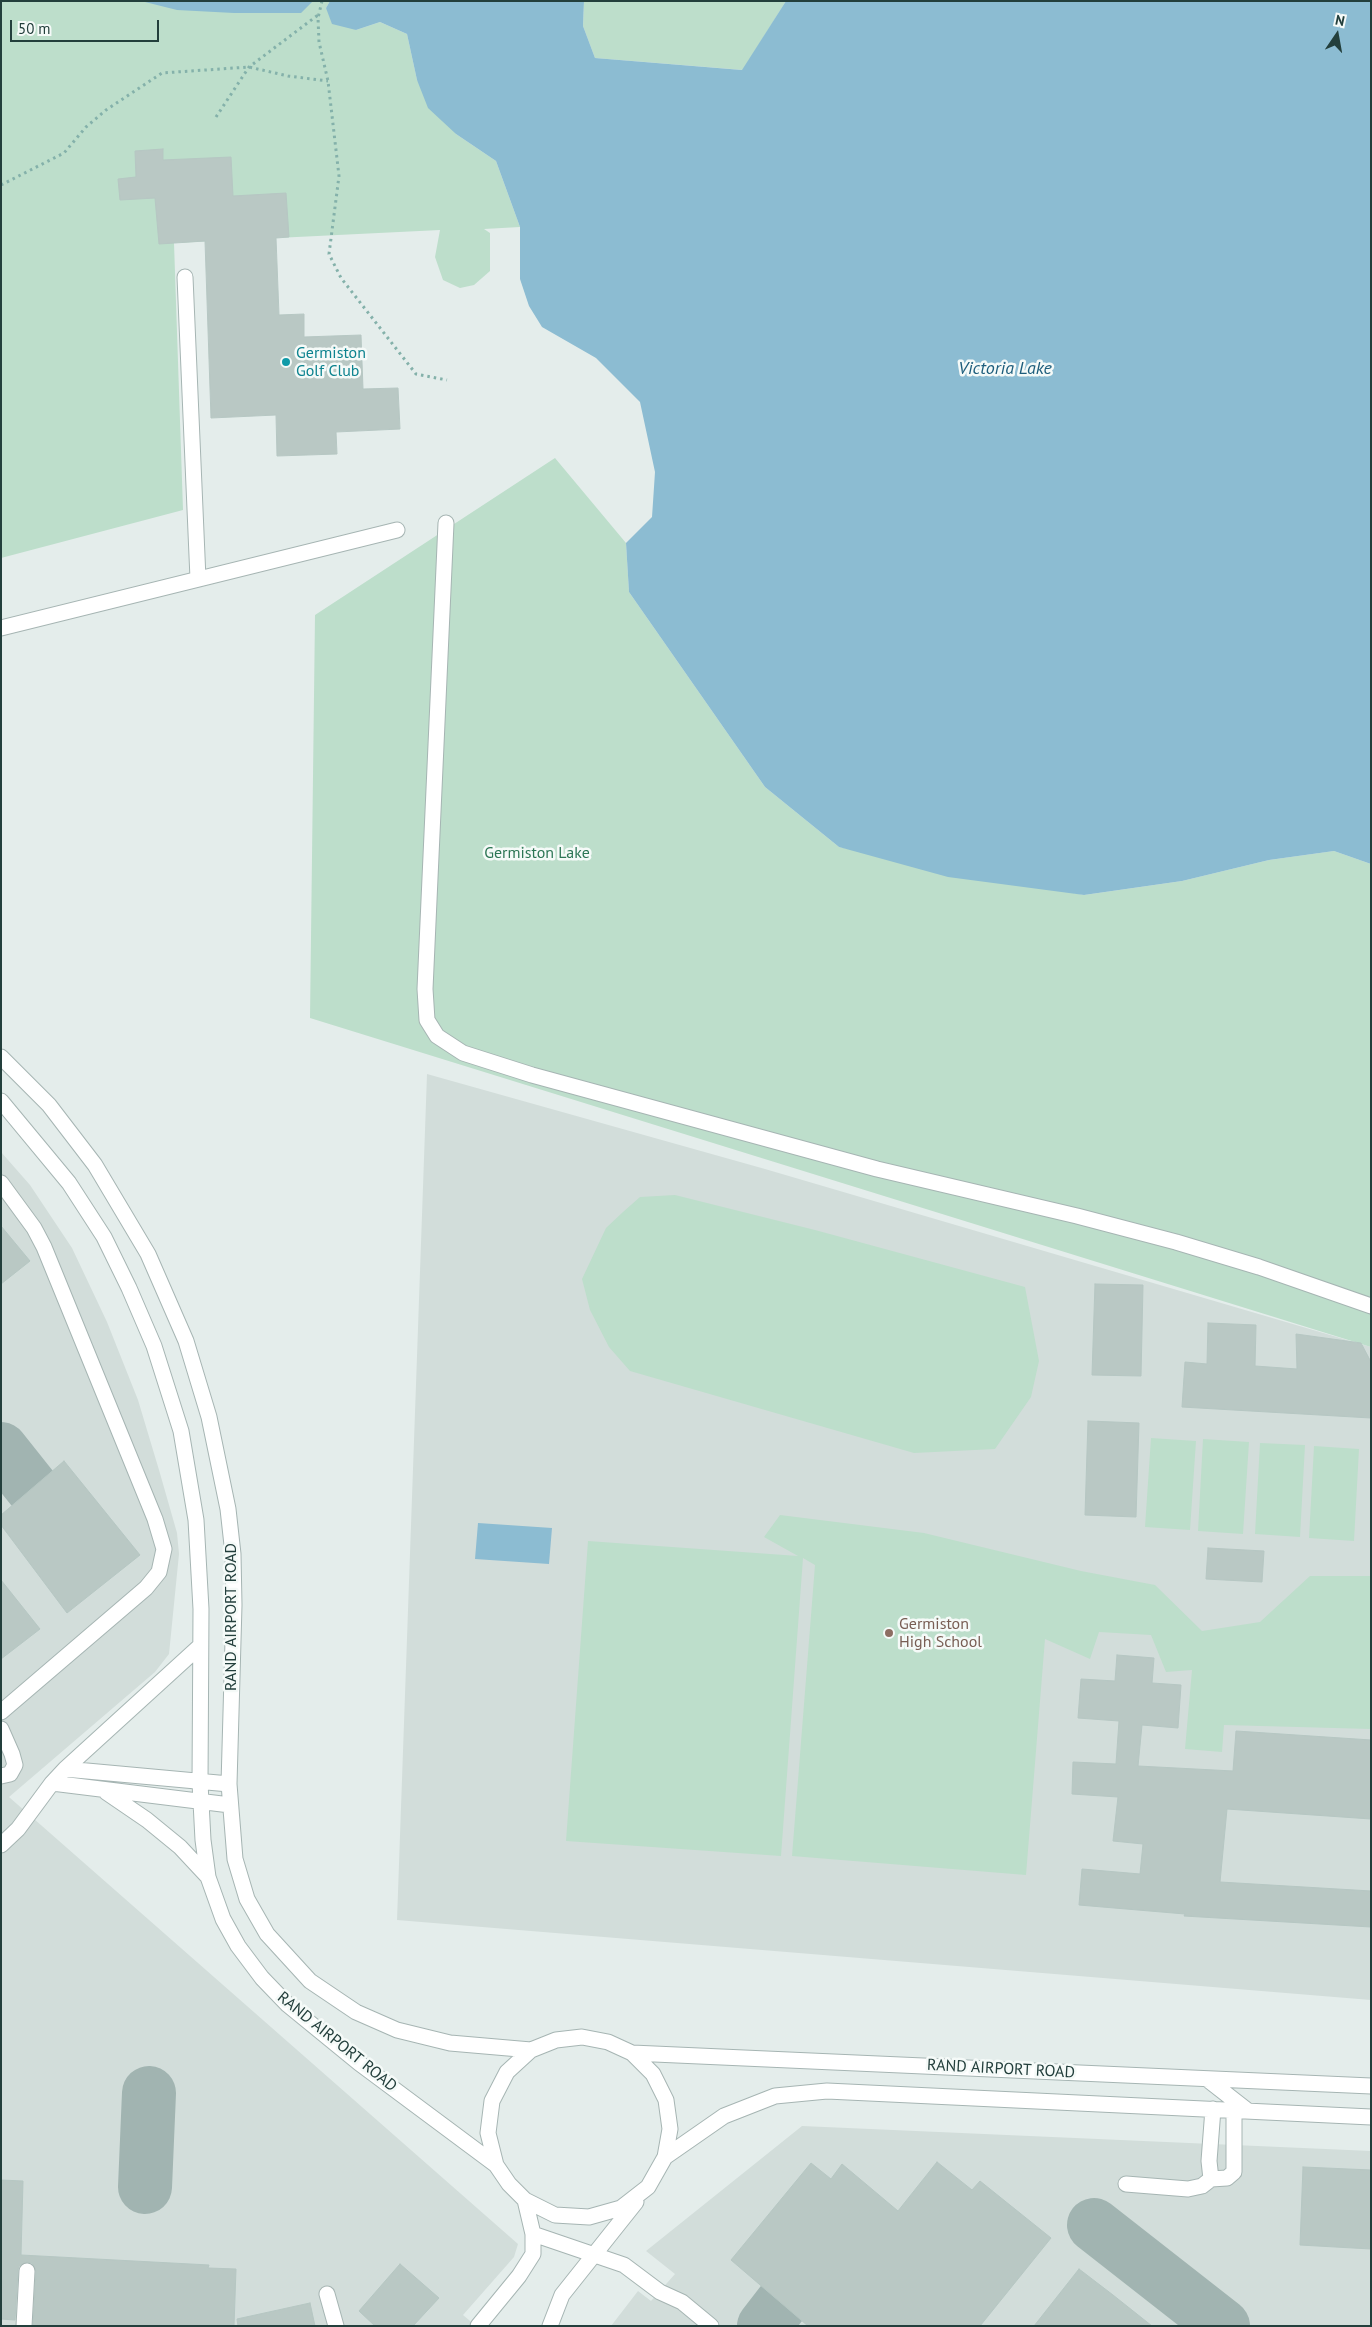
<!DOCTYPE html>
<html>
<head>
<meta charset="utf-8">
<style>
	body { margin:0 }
	#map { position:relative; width:1372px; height:2327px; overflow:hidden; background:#e4edeb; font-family:"PT Sans",sans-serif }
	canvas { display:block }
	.frame { position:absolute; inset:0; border:2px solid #233f3c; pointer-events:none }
	.north { position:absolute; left:1312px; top:10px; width:50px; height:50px; -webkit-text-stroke:4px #f5faf8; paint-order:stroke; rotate:12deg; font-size:14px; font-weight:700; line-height:20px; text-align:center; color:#233f3c }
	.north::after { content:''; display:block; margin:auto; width:18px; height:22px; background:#233f3c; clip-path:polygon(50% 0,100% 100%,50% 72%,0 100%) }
	.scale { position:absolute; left:10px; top:20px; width:149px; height:22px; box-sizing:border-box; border:2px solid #233f3c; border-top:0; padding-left:6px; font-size:15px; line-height:18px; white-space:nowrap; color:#233f3c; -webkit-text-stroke:4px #f5faf8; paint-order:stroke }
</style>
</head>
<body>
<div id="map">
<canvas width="1372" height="2327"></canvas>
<div class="frame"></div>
<div class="north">N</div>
<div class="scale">50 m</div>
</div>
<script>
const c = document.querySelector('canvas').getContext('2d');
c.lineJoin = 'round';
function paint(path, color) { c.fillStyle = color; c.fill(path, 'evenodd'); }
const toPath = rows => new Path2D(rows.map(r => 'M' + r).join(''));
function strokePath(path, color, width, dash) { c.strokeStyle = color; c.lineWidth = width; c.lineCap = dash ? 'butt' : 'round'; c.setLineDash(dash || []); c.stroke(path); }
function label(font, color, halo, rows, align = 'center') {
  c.font = font + ' "PT Sans",sans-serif'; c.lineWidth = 5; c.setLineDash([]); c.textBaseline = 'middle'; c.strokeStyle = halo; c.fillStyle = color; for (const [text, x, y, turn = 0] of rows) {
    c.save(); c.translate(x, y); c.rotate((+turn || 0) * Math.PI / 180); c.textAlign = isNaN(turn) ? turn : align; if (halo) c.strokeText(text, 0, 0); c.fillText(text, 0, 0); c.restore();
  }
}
paint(toPath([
	[427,1074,765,1169,1371,1347,1371,2000,397,1920],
	[1,1152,30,1185,72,1248,107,1322,138,1400,159,1470,177,1533,179,1554,169,1654,155,1672,9,1797,518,2244,514,2257,463,2315,476,2326,1,2326],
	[802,2126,1371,2151,1371,2326,611,2326,638,2291,651,2301,675,2274,646,2251]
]), '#d2ddda');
paint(toPath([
	[1,1,330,1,326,8,356,30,380,22,407,34,417,80,456,134,496,161,520,227,484,229,490,233,490,271,474,285,460,288,443,280,435,257,440,230,174,243,183,510,1,558],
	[584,1,786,1,743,70,595,58,583,26],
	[555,458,626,543,629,592,765,787,839,847,1084,895,1182,881,1269,860,1334,851,1371,864,1371,1347,310,1018,315,615],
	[675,1195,815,1230,1025,1287,1039,1361,1031,1397,995,1449,914,1453,630,1371,609,1347,590,1310,582,1279,606,1228,623,1212,640,1197],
	[1151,1438,1196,1441,1190,1530,1145,1527],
	[1203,1439,1249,1442,1243,1534,1198,1531],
	[1260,1443,1305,1445,1300,1537,1255,1534],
	[1314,1446,1359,1449,1354,1541,1309,1538],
	[780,1515,924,1533,1081,1571,1155,1585,1202,1631,1260,1622,1310,1576,1371,1576,1371,1729,1224,1725,1222,1752,1185,1749,1192,1670,1166,1672,1151,1635,1099,1632,1090,1659,1045,1639,1026,1875,792,1856,815,1565,803,1558,781,1856,566,1841,588,1541,798,1556,764,1537]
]), '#bddecb');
paint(toPath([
	[141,1,313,1,301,13,234,13,177,10],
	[330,1,584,1,583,26,595,58,742,70,786,1,1371,1,1371,864,1334,851,1269,860,1182,881,1084,895,948,877,839,847,765,787,629,592,626,543,652,517,655,472,640,402,596,358,542,327,529,306,520,279,520,227,496,161,456,134,428,108,417,80,407,34,380,22,356,30,332,24,326,8],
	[478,1523,552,1528,549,1564,475,1559]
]), '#8cbcd2');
strokePath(toPath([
	[1,1449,32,1488],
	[145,2187,149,2093],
	[1094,2225,1223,2326],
	[764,2326,781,2304]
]), '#a1b4b1', 54);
const building = toPath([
	[163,149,163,160,231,157,233,196,286,193,289,237,276,238,279,315,304,314,304,337,361,335,363,389,398,388,400,429,336,432,337,454,277,456,276,415,211,418,205,241,159,244,155,198,120,200,118,179,136,177,135,151,163,149],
	[1,1226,30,1261,1,1284,1,1226],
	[1095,1284,1143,1285,1141,1376,1092,1375,1095,1284],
	[1208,1323,1256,1325,1255,1366,1297,1369,1296,1334,1361,1343,1371,1362,1371,1418,1182,1407,1185,1362,1207,1364,1208,1323],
	[1088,1421,1139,1423,1136,1517,1085,1515,1088,1421],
	[64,1461,140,1555,67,1613,1,1525,1,1515,64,1461],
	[1208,1548,1264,1551,1262,1582,1206,1579,1208,1548],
	[1,1580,40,1629,1,1659,1,1580],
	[1117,1655,1154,1658,1152,1683,1181,1685,1178,1728,1142,1725,1138,1766,1233,1771,1236,1731,1371,1740,1371,1819,1227,1809,1220,1882,1371,1891,1371,1927,1184,1916,1185,1914,1079,1905,1082,1869,1140,1874,1143,1844,1113,1841,1118,1797,1072,1794,1073,1762,1116,1764,1119,1721,1078,1718,1081,1679,1115,1681,1117,1655],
	[937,2162,972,2190,980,2181,1051,2238,980,2326,808,2326,731,2260,811,2163,831,2179,842,2164,898,2211,937,2162],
	[1303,2167,1371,2170,1371,2249,1300,2245,1303,2167],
	[1,2180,23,2181,21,2255,209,2265,208,2268,236,2269,234,2326,33,2326,36,2271,32,2263,27,2262,19,2266,18,2270,15,2320,1,2319,1,2180],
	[400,2264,439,2298,413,2326,375,2326,359,2311,400,2264],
	[1079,2269,1113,2295,1152,2326,1034,2326,1079,2269],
	[310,2303,315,2326,238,2326,237,2319,310,2303]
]);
paint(building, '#b9c8c4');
strokePath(building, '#b6c7c3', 1);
const minor = toPath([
	[185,277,198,579],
	[446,523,425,989,427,1020,437,1036,463,1053,532,1075,877,1169,1077,1216,1176,1242,1259,1267,1371,1306],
	[1,628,397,530],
	[1,1057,49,1105,95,1165,148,1254,186,1341,209,1417,228,1509,233,1554,234,1605,229,1784,235,1859,247,1899,267,1934,310,1981,356,2012,397,2030,450,2043,531,2050,556,2040,582,2037,608,2042,632,2053,653,2074,666,2100,670,2129,665,2157,648,2187,621,2208,589,2217,555,2215,525,2200,509,2184,496,2165,488,2133,492,2101,507,2072,531,2050],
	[1,1101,69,1183,104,1237,129,1288,154,1346,181,1431,196,1520,201,1609,200,1783,203,1840,208,1877,223,1919,238,1946,262,1978,288,2005,359,2063,496,2165],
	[1,1183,34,1228,44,1247,155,1519,164,1549,159,1572,146,1588,1,1712],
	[1,1729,12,1754,15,1765,10,1774,1,1776],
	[65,1769,229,1784],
	[52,1783,230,1805],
	[106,1792,147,1820,180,1847,208,1877],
	[1,1845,18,1829,52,1783,65,1769,200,1646],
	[632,2053,1371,2086],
	[1207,2079,1248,2111],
	[1213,2109,1209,2161,1211,2179,1227,2178,1234,2172,1234,2110],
	[665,2157,724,2116,775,2096,827,2091,1371,2117],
	[1126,2184,1188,2189,1202,2186,1211,2179],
	[533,2234,624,2265,660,2292,682,2302,711,2326],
	[327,2294,336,2326],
	[24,2326,27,2271],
	[478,2326,519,2276,533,2254,533,2234,525,2200],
	[550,2326,562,2295,636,2202]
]);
strokePath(minor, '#a6b5b3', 17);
strokePath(toPath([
	[322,1,318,18,319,42,328,81,339,176,329,254,341,278,416,374,447,380],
	[216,117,249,67,318,15],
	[1,185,64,153,86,127,106,110,162,73,249,67,288,76,328,81]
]), '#84b1aa', 3, [2.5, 4]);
strokePath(minor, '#fff', 15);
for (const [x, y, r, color] of [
	[286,362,5,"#0f9aa8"],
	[889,1633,5,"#8d6e63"]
]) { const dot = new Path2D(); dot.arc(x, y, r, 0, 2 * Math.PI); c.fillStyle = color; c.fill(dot); strokePath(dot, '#f5faf8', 2); }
label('16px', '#0d838f', '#f5faf8', [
	["Germiston",296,353],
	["Golf Club",296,371]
], 'left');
label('16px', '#2d7655', '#f5faf8', [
	["Germiston Lake",537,853]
]);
label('16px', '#233f3c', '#f5faf8', [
	["RAND AIRPORT ROAD",231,1617,-90],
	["RAND AIRPORT ROAD",337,2042,39],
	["RAND AIRPORT ROAD",1001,2069,3]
]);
label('16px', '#785e54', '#f5faf8', [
	["Germiston",899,1624],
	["High School",899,1642]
], 'left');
label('italic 18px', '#1d5d7c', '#f5faf8', [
	["Victoria Lake",1005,369]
]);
</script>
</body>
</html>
